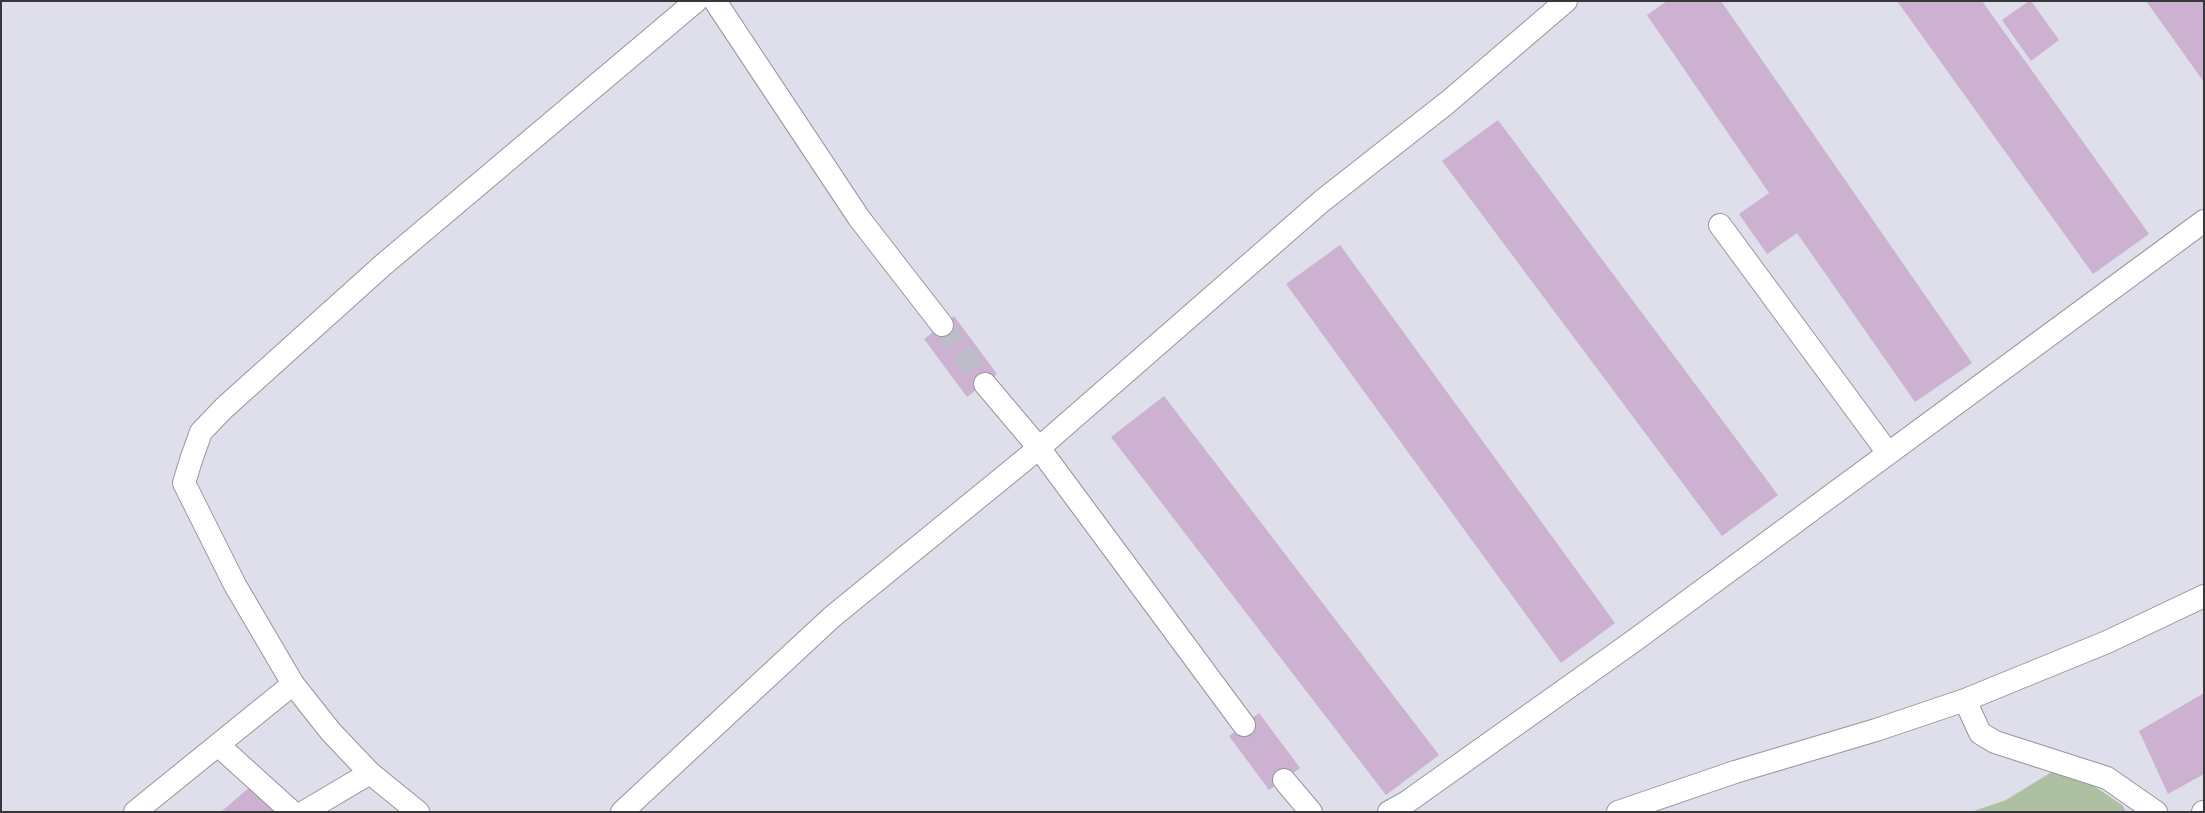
<!DOCTYPE html>
<html>
<head>
<meta charset="utf-8">
<style>
	body { margin:0 }
	#map { position:relative; width:2205px; height:813px; overflow:hidden; background:#dedfeb; font-family:"Fira Sans Condensed",sans-serif }
	canvas { display:block }
	.frame { position:absolute; inset:0; border:2px solid #36363b; pointer-events:none }
</style>
</head>
<body>
<div id="map">
<canvas width="2205" height="813"></canvas>
<div class="frame"></div>
</div>
<script>
const c = document.querySelector('canvas').getContext('2d');
c.lineJoin = 'round';
function paint(path, color) { c.fillStyle = color; c.fill(path, 'evenodd'); }
const toPath = rows => new Path2D(rows.map(r => 'M' + r).join(''));
function strokePath(path, color, width, dash) { c.strokeStyle = color; c.lineWidth = width; c.lineCap = dash ? 'butt' : 'round'; c.setLineDash(dash || []); c.stroke(path); }
paint(toPath([
	[2063,765,2122,805,2126,812,1971,812,2006,800]
]), '#adc0a2');
paint(toPath([
	[1667,1,1721,1,1972,363,1915,402,1797,233,1767,254,1739,214,1769,193,1647,15],
	[1897,1,1982,1,2149,234,2093,274],
	[2029,1,2031,1,2059,40,2031,61,2002,20],
	[2146,1,2204,1,2204,82],
	[1498,120,1778,495,1722,536,1442,161],
	[1340,245,1615,623,1561,663,1286,284],
	[954,316,997,374,967,397,924,339],
	[1164,396,1439,755,1386,795,1111,437],
	[2204,693,2204,774,2168,794,2139,731],
	[1259,713,1300,768,1269,790,1229,736],
	[252,785,275,812,221,812]
]), '#ccb1d1');
strokePath(toPath([
	[942,325,985,384]
]), '#bcbdc8', 22, [22, 11]);
const minor = toPath([
	[715,1,859,218,942,325],
	[1720,225,1888,453],
	[985,384,1039,448,1244,725],
	[1965,700,1980,733,1995,742,2107,778,2156,812],
	[218,745,292,812],
	[1284,780,1311,812],
	[135,812,293,684],
	[304,812,370,773],
	[418,812,370,773,331,732,293,684,235,585,184,483,192,457,201,432,224,408,383,265,696,1],
	[622,812,832,617,1039,448,1322,201,1448,102,1566,1],
	[1389,812,1407,802,1635,640,2204,221],
	[1618,812,1735,772,1876,730,1965,700,2107,642,2204,596],
	[2203,812,2204,812]
]);
strokePath(minor, '#9495a0', 24);
strokePath(minor, '#fff', 22);
</script>
</body>
</html>
